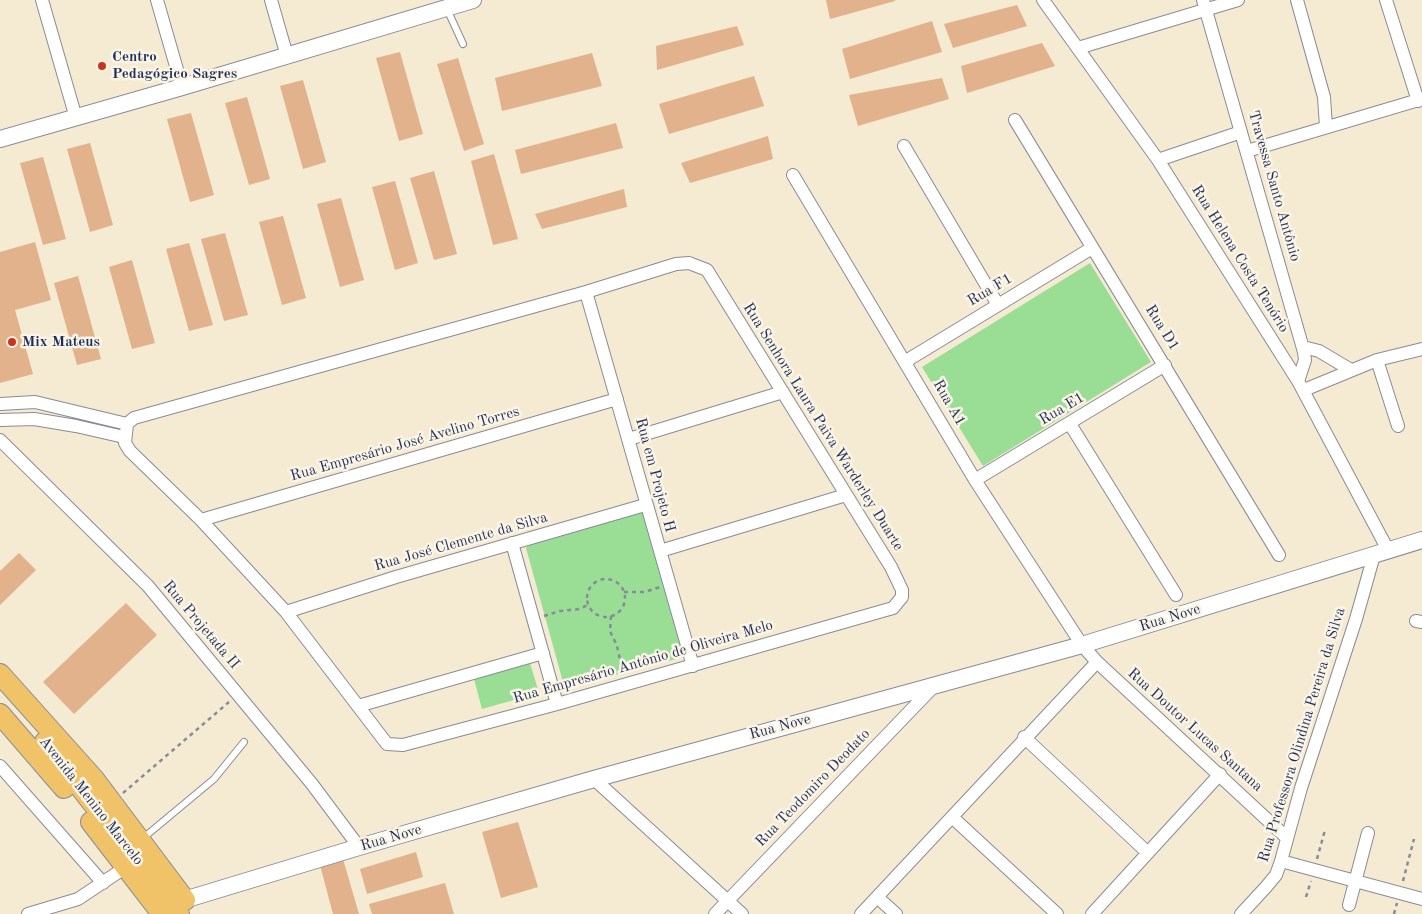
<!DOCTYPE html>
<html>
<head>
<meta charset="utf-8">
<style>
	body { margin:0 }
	canvas { display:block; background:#f5ead2 }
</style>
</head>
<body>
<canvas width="1422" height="914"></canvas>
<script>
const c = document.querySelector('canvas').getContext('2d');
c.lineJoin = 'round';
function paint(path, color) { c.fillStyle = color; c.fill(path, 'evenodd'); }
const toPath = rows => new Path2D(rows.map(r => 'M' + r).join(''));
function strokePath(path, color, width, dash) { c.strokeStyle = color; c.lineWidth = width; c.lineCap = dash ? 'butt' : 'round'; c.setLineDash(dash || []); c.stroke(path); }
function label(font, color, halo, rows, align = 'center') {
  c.font = font + ' "Old Standard TT",serif'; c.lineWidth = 5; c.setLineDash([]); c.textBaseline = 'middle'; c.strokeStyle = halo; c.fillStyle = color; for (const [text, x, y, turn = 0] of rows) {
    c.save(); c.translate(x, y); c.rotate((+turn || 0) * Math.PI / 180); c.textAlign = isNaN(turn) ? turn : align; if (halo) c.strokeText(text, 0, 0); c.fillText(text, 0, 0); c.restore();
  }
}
paint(toPath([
	[1090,263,1151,362,983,466,922,367],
	[639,508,650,513,687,653,680,658,570,687,563,682,526,548,532,538],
	[530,663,539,693,482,709,474,679]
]), '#9ade96');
paint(toPath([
	[826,0,895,0,895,1,830,19],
	[1017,5,1027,26,953,48,944,24],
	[932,21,942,52,850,79,842,49],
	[737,26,744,45,657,70,656,46],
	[1042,43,1055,66,967,93,961,66],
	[400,52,423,134,399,141,376,58],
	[592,53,602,86,502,111,495,78],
	[458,58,484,144,464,151,437,64],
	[754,76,764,106,669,134,659,104],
	[942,78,949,99,858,126,849,95],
	[303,80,326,162,303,169,280,86],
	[247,97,270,179,249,185,225,103],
	[191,113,214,195,190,202,167,119],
	[616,123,623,148,521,174,515,150],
	[768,136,773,159,690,183,681,163],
	[90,143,113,225,90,232,67,149],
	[494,154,518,239,493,245,471,161],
	[43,157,66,239,43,245,20,163],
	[434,171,457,254,434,260,410,178],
	[395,181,418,263,395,270,372,187],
	[624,189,627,207,542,229,535,214],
	[341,198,364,280,340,287,317,204],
	[283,216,306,298,282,305,259,222],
	[225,233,248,315,224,321,201,239],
	[35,242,51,300,15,310,33,374,0,383,0,252],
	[189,243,213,325,189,331,166,249],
	[132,260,155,343,132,349,109,267],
	[78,276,101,359,77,365,54,283],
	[19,553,36,570,0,605,0,571],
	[126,603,157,635,74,714,43,682],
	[518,822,538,887,501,898,482,832],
	[416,852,423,877,367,894,360,869],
	[343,859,359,914,333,914,320,865],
	[445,883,454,914,372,914,369,904]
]), '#e1b28c');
const service = toPath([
	[447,9,463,44],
	[142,839,214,779,244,742]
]);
const minor = toPath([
	[42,0,76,118],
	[157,0,182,87],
	[271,0,287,56],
	[1043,0,1158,160,1298,381,1388,550],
	[1203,0,1304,352,1305,360,1298,381],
	[1297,0,1324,97,1326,127],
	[1386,0,1418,101],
	[1078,48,1238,0],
	[1015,120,1279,555],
	[904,146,998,305],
	[1247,151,1422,99],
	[1158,160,1241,132],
	[793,175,975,480,1082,645,1097,662,1287,838],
	[689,263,707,270,891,567,902,590,902,597,893,608,557,704,403,745,387,744,286,612,201,520,130,451,125,443,127,424,134,418,586,292,676,264,689,263],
	[586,292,693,666],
	[1303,347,1319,351,1351,370],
	[1377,360,1398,426],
	[906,361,1092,248],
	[1304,390,1377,360,1422,349],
	[0,404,35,402,127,424],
	[0,420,34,419,76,426,124,437],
	[1070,424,1176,595],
	[629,439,783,392],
	[0,440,148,586,312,784,359,847],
	[975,480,1165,365],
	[201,520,617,399],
	[512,543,557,704],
	[660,551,846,495],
	[286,612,396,577,645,505],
	[1416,621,1422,622],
	[358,706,543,653],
	[1024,737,1148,853],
	[0,766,103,883],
	[594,779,742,914],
	[952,817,1057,914],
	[1281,861,1422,899],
	[877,897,896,914],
	[1349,905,1368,833],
	[28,914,78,899,126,867],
	[715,914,936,684],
	[861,914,1097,662],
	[1092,914,1220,774],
	[1241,914,1266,887,1276,875,1281,861,1301,788,1356,619,1374,555]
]);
const tertiary = toPath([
	[0,139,182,87,473,0],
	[174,903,359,847,594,779,1082,645,1422,540]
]);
const primary = toPath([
	[0,674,94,779,185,900],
	[0,714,64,788],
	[45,742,179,914],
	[91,822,159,910]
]);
strokePath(service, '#888c98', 8);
strokePath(minor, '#888c98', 14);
strokePath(tertiary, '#888c98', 18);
strokePath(primary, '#888c98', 22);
strokePath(toPath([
	'587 598a19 19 0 1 1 38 0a19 19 0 1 1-38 0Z',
	[624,592,645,592,660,587],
	[544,616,560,611,579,609,588,605],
	[611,616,610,631,617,646,623,673],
	[123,793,229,702],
	[1317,859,1325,830],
	[1403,881,1414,839],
	[1306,897,1311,881],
	[1394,914,1397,903]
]), '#888c98', 2.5, [4, 4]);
strokePath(service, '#fff', 6);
strokePath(minor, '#fff', 12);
strokePath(tertiary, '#fff', 16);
strokePath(primary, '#f1c369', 20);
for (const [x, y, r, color] of [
	[102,66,5,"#c8321e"],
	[12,342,5,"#c8321e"]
]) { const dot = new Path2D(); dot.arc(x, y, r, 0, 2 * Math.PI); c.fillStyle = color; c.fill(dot); strokePath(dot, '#fcf5e5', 2); }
label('bold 15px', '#1b2f5e', '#fcf5e5', [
	["Centro",112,57],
	["Pedagógico Sagres",112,74],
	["Mix Mateus",22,342]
], 'left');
label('15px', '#1b2f5e', '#fcf5e5', [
	["Travessa Santo Antônio",1274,186,74],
	["Rua Helena Costa Tenório",1240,259,58],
	["Rua F1",990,290,-31],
	["Rua D1",1162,328,58],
	["Rua A1",949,403,60],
	["Rua E1",1062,409,-31],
	["Rua Senhora Laura Paiva Warderley Duarte",823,427,58],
	["Rua Empresário José Avelino Torres",405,444,-16],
	["Rua em Projeto H",655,475,75],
	["Rua José Clemente da Silva",461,542,-16],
	["Rua Nove",1170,618,-17],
	["Rua Projetada II",201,625,50],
	["Rua Empresário Antônio de Oliveira Melo",643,662,-16],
	["Rua Nove",780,727,-15],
	["Rua Doutor Lucas Santana",1195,730,42],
	["Rua Professora Olindina Pereira da Silva",1302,735,-73],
	["Rua Teodomiro Deodato",813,788,-46],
	["Avenida Menino Marcelo",91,801,52],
	["Rua Nove",391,838,-16]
]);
</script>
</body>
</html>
